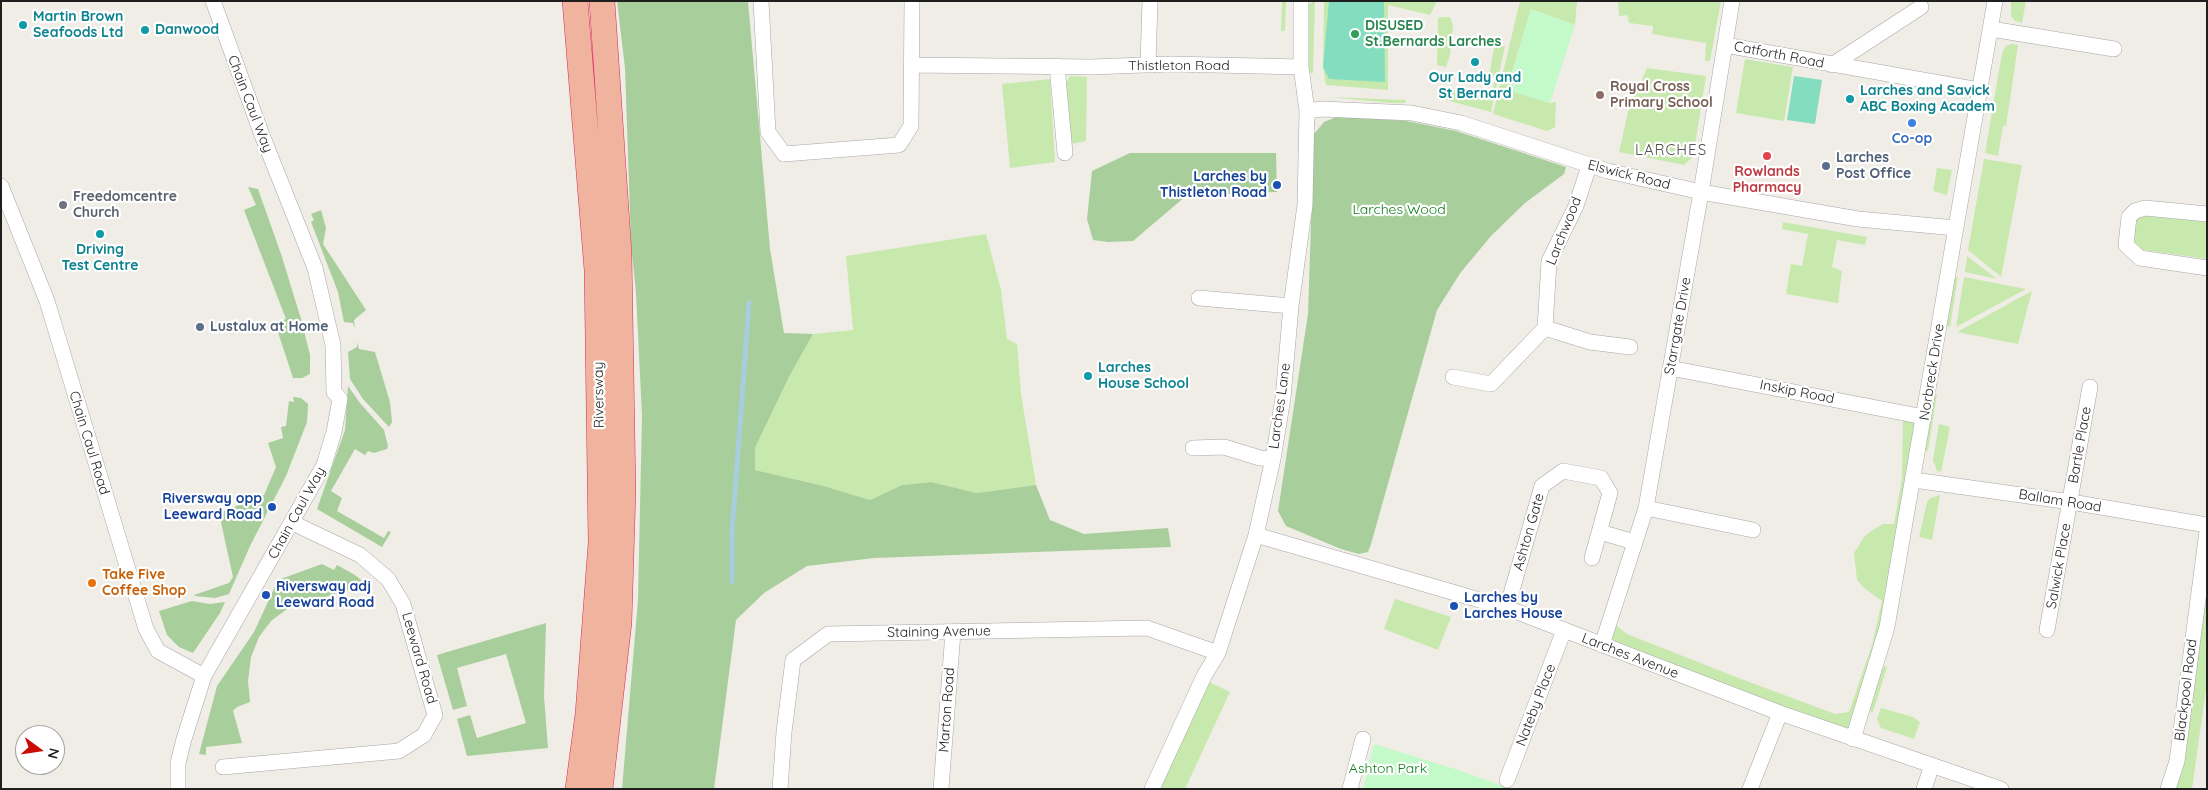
<!DOCTYPE html>
<html>
<head>
<meta charset="utf-8">
<style>
	body { margin:0 }
	#map { position:relative; width:2208px; height:790px; overflow:hidden; background:#f0ede6; font-family:Quicksand,sans-serif }
	canvas { display:block }
	.frame { position:absolute; inset:0; border:2px solid #1f1f1f; pointer-events:none }
	.north { position:absolute; left:15px; top:725px; width:50px; height:50px; box-sizing:border-box; background:#fff; border:1px solid #a5a5a5; border-radius:50%; rotate:104deg; font-size:14px; font-weight:700; line-height:20px; text-align:center; color:#1f1f1f }
	.north::after { content:''; display:block; margin:auto; width:18px; height:22px; background:#cb0b04; clip-path:polygon(50% 0,100% 100%,50% 72%,0 100%) }
</style>
</head>
<body>
<div id="map">
<canvas width="2208" height="790"></canvas>
<div class="frame"></div>
<div class="north">N</div>
</div>
<script>
const c = document.querySelector('canvas').getContext('2d');
c.lineJoin = 'round';
function paint(path, color) { c.fillStyle = color; c.fill(path, 'evenodd'); }
const toPath = rows => new Path2D(rows.map(r => 'M' + r).join(''));
function strokePath(path, color, width, dash) { c.strokeStyle = color; c.lineWidth = width; c.lineCap = dash ? 'butt' : 'round'; c.setLineDash(dash || []); c.stroke(path); }
function label(font, color, halo, rows, align = 'center') {
  c.font = font + ' Quicksand,sans-serif'; c.lineWidth = 4.5; c.setLineDash([]); c.textBaseline = 'middle'; c.strokeStyle = halo; c.fillStyle = color; for (const [text, x, y, turn = 0] of rows) {
    c.save(); c.translate(x, y); c.rotate((+turn || 0) * Math.PI / 180); c.textAlign = isNaN(turn) ? turn : align; if (halo) c.strokeText(text, 0, 0); c.fillText(text, 0, 0); c.restore();
  }
}
paint(toPath([
	[1282,1,1286,1,1285,31,1281,31],
	[1315,1,1313,73,1307,73,1308,4],
	[1324,1,1437,1,1430,15,1388,5,1388,90,1326,85,1323,67],
	[1520,1,1577,1,1575,25,1531,9,1507,89,1550,103,1556,102,1555,127,1547,131,1493,114],
	[1618,1,1721,1,1710,61,1705,61,1706,43,1652,34,1653,26,1629,23,1627,15,1619,16],
	[2011,1,2026,1,2022,23,2015,21,2011,16],
	[1443,17,1450,17,1453,26,1450,55,1446,67,1437,65,1438,18],
	[2011,44,2018,45,2006,126,2003,126,1998,156,1985,153,2001,59,2003,51,2006,46],
	[1500,46,1505,46,1491,112,1442,99,1442,96,1452,90,1491,98,1495,78,1489,76,1494,48],
	[1745,59,1793,67,1784,121,1736,113],
	[1647,68,1706,76,1693,157,1684,165,1619,152,1628,112],
	[1070,76,1087,77,1086,141,1071,144,1066,83],
	[1050,79,1055,162,1010,168,1002,84],
	[1329,97,1406,100,1405,103,1391,103],
	[1984,159,2022,165,2001,277,1968,250],
	[1937,168,1952,170,1947,195,1933,191],
	[2142,213,2207,221,2207,259,2138,249,2133,241,2134,218],
	[1783,222,1867,237,1865,245,1837,240,1832,267,1842,271,1838,303,1786,294,1791,264,1802,266,1808,234,1782,229],
	[986,234,1001,290,1007,339,1017,344,1021,394,1036,485,977,493,931,482,902,485,870,500,824,486,755,470,755,448,789,377,813,334,853,330,846,256],
	[1967,256,1997,279,1965,272],
	[1954,277,1958,277,1950,327,1946,326],
	[1964,277,2026,289,1956,327],
	[2032,291,2018,344,1957,332],
	[1934,394,1937,394,1928,451,1925,450],
	[1903,412,1924,417,1887,627,1853,739,1602,645,1609,620,1627,634,1736,677,1835,714,1849,712,1872,645,1882,601,1864,588,1857,580,1854,553,1864,537,1871,531,1883,524,1894,524,1902,478],
	[1939,424,1950,427,1941,472,1937,471,1933,460],
	[1940,495,1932,540,1919,537,1927,502,1930,498],
	[2207,589,2207,682,2192,789,2175,789],
	[1395,599,1451,617,1438,650,1384,629],
	[1883,666,1887,667,1873,712,1869,711],
	[1203,679,1230,692,1185,789,1152,789],
	[1881,708,1913,717,1920,722,1914,739,1881,728,1877,719]
]), '#c8e9ad');
paint(toPath([
	[617,1,748,1,770,249,784,333,813,334,789,377,755,448,755,470,824,486,870,500,902,485,931,482,977,493,1036,485,1050,520,1084,534,1168,528,1171,547,874,558,807,566,764,593,736,620,714,789,622,789,638,600,642,416,636,293,631,243,625,68],
	[1339,116,1407,121,1456,131,1566,167,1564,174,1525,203,1491,236,1461,272,1437,310,1371,544,1368,552,1359,554,1341,549,1286,526,1278,511,1308,314,1314,134,1324,122],
	[1130,153,1276,153,1277,192,1186,196,1133,241,1108,242,1093,240,1087,219,1092,171],
	[248,187,258,189,281,254,301,319,310,355,310,374,302,378,293,378,275,323,286,319,244,210,256,205],
	[321,210,326,228,323,244,366,310,354,320,355,328,353,323,344,322,338,292,311,222,314,220,311,214],
	[357,342,359,349,375,352,390,402,392,422,389,427,363,399,350,379,348,352,357,347],
	[348,386,360,403,384,430,388,446,387,449,374,453,368,451,365,455,355,449,331,491,342,498,337,511,384,538,388,531,391,532,382,547,317,509,345,430],
	[293,397,301,398,308,404,307,422,286,476,250,546,229,594,215,598,195,596,194,595,229,583,233,577,219,513,264,495,276,467,268,443,283,438,281,427,286,426,289,401,294,402],
	[322,564,334,570,337,565,355,575,366,584,287,609,271,621,259,637,251,657,248,681,250,702,237,707,233,711,242,743,206,747,206,755,199,754,217,686,254,632,278,580],
	[192,601,210,604,225,602,220,613,193,653,179,647,167,635,159,611],
	[546,623,544,696,548,748,467,756,457,719,470,715,477,738,526,723,506,654,457,668,467,706,453,710,437,655]
]), '#a8ce9b');
paint(toPath([
	[1531,9,1575,25,1550,103,1507,90],
	[1374,744,1455,769,1512,789,1363,789]
]), '#c4f9ca');
paint(toPath([
	[1329,1,1384,2,1385,82,1329,79,1323,67],
	[1794,76,1822,80,1815,124,1787,120]
]), '#85ddbf');
strokePath(toPath([
	[732,582,732,533,749,303]
]), '#a7cedc', 5);
const minor = toPath([
	[761,1,768,132,784,154,899,145,911,126,912,1],
	[1991,29,2114,49],
	[1725,45,1979,90],
	[1148,64,1150,1],
	[912,65,1091,67,1171,64,1301,67],
	[1832,65,1921,7],
	[1057,66,1065,153],
	[1307,111,1322,109,1412,113,1461,123,1608,171,1701,192,1858,219,1956,228],
	[1,186,47,301,146,629,158,651,204,676],
	[2207,214,2145,208,2135,211,2129,217,2126,245,2140,258,2207,268],
	[1199,298,1291,306],
	[1545,328,1549,261,1576,206,1589,166],
	[1670,368,1924,417],
	[1453,377,1491,384,1545,328,1590,342,1630,347],
	[1193,448,1224,447,1260,458,1273,459],
	[1914,480,2071,502,2207,525],
	[1646,508,1753,530],
	[1600,532,1634,542],
	[1256,535,1507,608,1780,713,2001,789],
	[1507,608,1542,486,1563,471,1601,478,1610,493,1592,558],
	[2047,630,2090,387],
	[1602,645,1646,508,1701,192,1732,1],
	[1853,739,1887,627,1995,1],
	[223,767,399,751,424,735,435,715,403,604,388,579,360,555,293,523],
	[1507,780,1564,630],
	[178,789,178,763,184,739,204,676,324,465,334,432,340,399,334,392,333,345,315,268,262,135,213,1],
	[780,789,784,732,793,660,828,634,1147,628,1218,653],
	[941,789,953,632],
	[1152,789,1204,676,1218,653,1256,535,1273,459,1283,398,1291,306,1305,205,1307,111,1301,67,1301,1],
	[1350,789,1363,739],
	[1750,789,1780,713],
	[1924,789,1932,765],
	[2168,789,2177,761,2207,531]
]);
const trunk = toPath([
	[575,1,597,270,601,543,588,714,578,789],
	[600,789,619,622,623,491,619,254,602,1]
]);
strokePath(minor, '#a6a6a6', 16);
strokePath(trunk, '#d8285e', 26);
strokePath(minor, '#fff', 15);
strokePath(trunk, '#f0b39e', 25);
for (const [x, y, r, color] of [
	[23,25,5,"#0f9aa8"],
	[145,30,5,"#0f9aa8"],
	[1355,34,5,"#2e9e5b"],
	[1475,62,5,"#0f9aa8"],
	[1600,95,5,"#8d6e63"],
	[1850,99,5,"#0f9aa8"],
	[1912,123,5,"#3f7fe0"],
	[1767,156,5,"#e0444e"],
	[1826,166,5,"#5c6f8a"],
	[1277,185,5,"#1a4fb4"],
	[63,205,5,"#6b7280"],
	[100,234,5,"#0f9aa8"],
	[200,327,5,"#5c6f8a"],
	[1088,376,5,"#0f9aa8"],
	[272,507,5,"#1a4fb4"],
	[92,583,5,"#e8710a"],
	[266,595,5,"#1a4fb4"],
	[1454,606,5,"#1a4fb4"]
]) { const dot = new Path2D(); dot.arc(x, y, r, 0, 2 * Math.PI); c.fillStyle = color; c.fill(dot); strokePath(dot, '#fff', 2); }
label('bold 14px', '#0d838f', '#fff', [
	["Martin Brown",33,17],
	["Seafoods Ltd",33,33],
	["Danwood",155,30],
	["Our Lady and",1475,78,"center"],
	["St Bernard",1475,94,"center"],
	["Larches and Savick",1860,91],
	["ABC Boxing Academ",1860,107],
	["Driving",100,250,"center"],
	["Test Centre",100,266,"center"],
	["Larches",1098,368],
	["House School",1098,384]
], 'left');
label('bold 14px', '#27864d', '#fff', [
	["DISUSED",1365,26],
	["St.Bernards Larches",1365,42]
], 'left');
label('14px', '#1f1f1f', '#fff', [
	["Catforth Road",1779,55,11],
	["Thistleton Road",1179,66],
	["Chain Caul Way",250,104,69],
	["Elswick Road",1629,175,14],
	["Larchwood",1564,231,-68],
	["Starrgate Drive",1678,326,-80],
	["Norbreck Drive",1932,372,-81],
	["Inskip Road",1797,392,11],
	["Riversway",599,395,-91],
	["Larches Lane",1280,406,-82],
	["Chain Caul Road",89,443,73],
	["Bartle Place",2080,445,-80],
	["Ballam Road",2060,501,9],
	["Chain Caul Way",297,513,-61],
	["Ashton Gate",1529,532,-74],
	["Salwick Place",2059,566,-80],
	["Staining Avenue",939,632,-1],
	["Larches Avenue",1630,656,21],
	["Leeward Road",419,658,74],
	["Blackpool Road",2186,690,-83],
	["Nateby Place",1536,705,-69],
	["Marton Road",947,710,-86]
]);
label('bold 14px', '#785e54', '#fff', [
	["Royal Cross",1610,87],
	["Primary School",1610,103]
], 'left');
label('bold 14px', '#366cbe', '#fff', [
	["Co-op",1912,139]
]);
label('bold 14px', '#4e5e75', '#fff', [
	["Larches",1836,158],
	["Post Office",1836,174],
	["Lustalux at Home",210,327]
], 'left');
label('bold 14px', '#be3a42', '#fff', [
	["Rowlands",1767,172],
	["Pharmacy",1767,188]
]);
label('bold 14px', '#164399', '#fff', [
	["Larches by",1267,177],
	["Thistleton Road",1267,193],
	["Riversway opp",262,499],
	["Leeward Road",262,515],
	["Riversway adj",276,587,"left"],
	["Leeward Road",276,603,"left"],
	["Larches by",1464,598,"left"],
	["Larches House",1464,614,"left"]
], 'right');
label('bold 14px', '#5b616d', '#fff', [
	["Freedomcentre",73,197],
	["Church",73,213]
], 'left');
label('14px', '#0e7d1b', '#fff', [
	["Larches Wood",1399,210],
	["Ashton Park",1388,769]
]);
label('bold 14px', '#c56008', '#fff', [
	["Take Five",102,575],
	["Coffee Shop",102,591]
], 'left');
c.letterSpacing = '1px';
label('15px', '#525252', '#fff', [
	["LARCHES",1671,150]
]);
c.letterSpacing = '0px';
</script>
</body>
</html>
